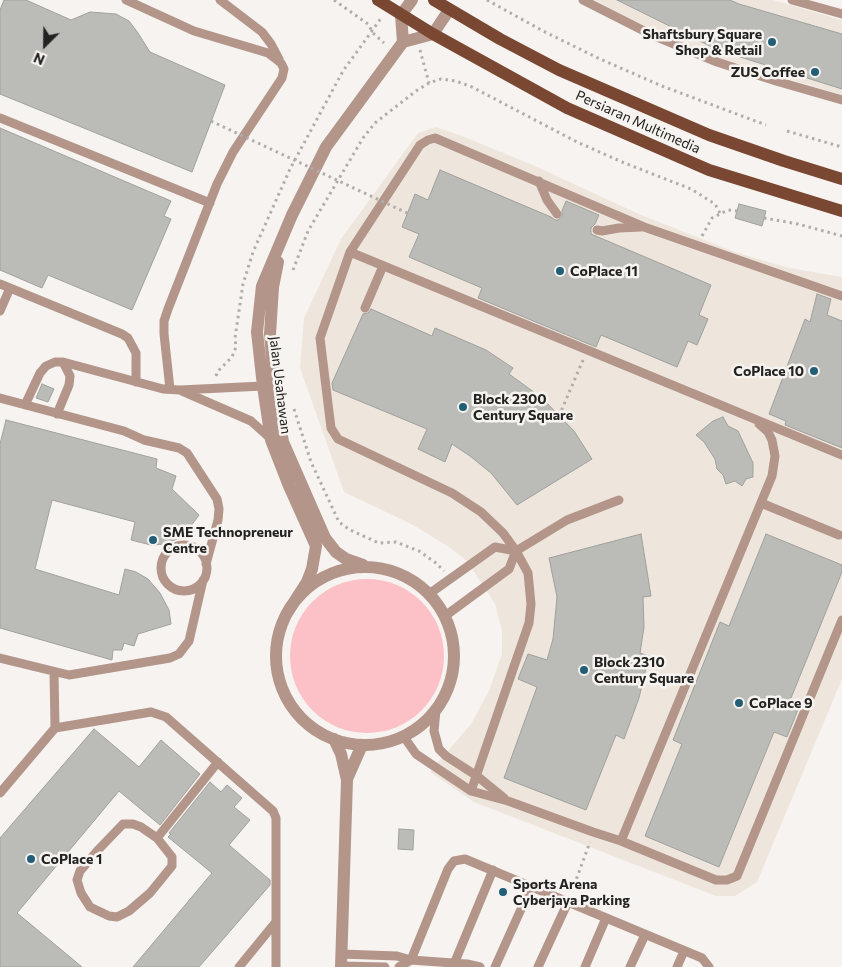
<!DOCTYPE html>
<html>
<head>
<meta charset="utf-8">
<style>
	body { margin:0 }
	#map { position:relative; width:842px; height:967px; overflow:hidden; background:#f6f3f0; font-family:Commissioner,sans-serif }
	canvas { display:block }
	.north { position:absolute; left:20px; top:20px; width:50px; height:50px; -webkit-text-stroke:4px #f6f3f0; paint-order:stroke; rotate:203deg; font-size:14px; font-weight:700; line-height:20px; text-align:center; color:#242322 }
	.north::after { content:''; display:block; margin:auto; width:18px; height:22px; background:#242322; clip-path:polygon(50% 0,100% 100%,50% 72%,0 100%) }
</style>
</head>
<body>
<div id="map">
<canvas width="842" height="967"></canvas>
<div class="north">N</div>
</div>
<script>
const c = document.querySelector('canvas').getContext('2d');
c.lineJoin = 'round';
function paint(path, color) { c.fillStyle = color; c.fill(path, 'evenodd'); }
const toPath = rows => new Path2D(rows.map(r => 'M' + r).join(''));
function strokePath(path, color, width, dash) { c.strokeStyle = color; c.lineWidth = width; c.lineCap = dash ? 'butt' : 'round'; c.setLineDash(dash || []); c.stroke(path); }
function label(font, color, halo, rows, align = 'center') {
  c.font = font + ' Commissioner,sans-serif'; c.lineWidth = 5; c.setLineDash([]); c.textBaseline = 'middle'; c.strokeStyle = halo; c.fillStyle = color; for (const [text, x, y, turn = 0] of rows) {
    c.save(); c.translate(x, y); c.rotate((+turn || 0) * Math.PI / 180); c.textAlign = isNaN(turn) ? turn : align; if (halo) c.strokeText(text, 0, 0); c.fillText(text, 0, 0); c.restore();
  }
}
paint(toPath([
	[595,0,773,0,842,20,842,95,713,56,654,33],
	[436,127,462,136,535,166,641,215,735,252,789,268,842,277,842,679,757,882,735,896,716,896,474,802,430,772,471,724,489,691,502,654,502,630,495,604,467,561,449,547,413,525,344,492,300,368,304,318,341,239,418,133]
]), '#eee6dd');
paint(toPath([
	'290 656a77 77 0 1 1 154 0a77 77 0 1 1-154 0Z'
]), '#fbc1c6');
const building = toPath([
	[4,0,26,0,71,20,90,12,116,14,129,21,138,33,150,52,225,85,192,172,0,94,0,10,4,0],
	[617,0,730,0,739,4,842,34,842,89,718,50,617,0],
	[0,128,171,201,164,216,171,219,132,310,48,275,42,288,0,270,0,128],
	[440,170,551,217,555,220,558,220,562,217,562,211,566,201,599,215,595,224,591,228,591,234,711,285,699,315,708,319,697,345,688,341,677,367,601,335,596,347,478,298,482,288,409,257,419,234,402,227,415,194,428,200,440,170],
	[739,204,766,211,762,226,735,218,739,204],
	[817,294,831,299,827,315,842,321,842,448,785,425,786,421,769,414,805,319,810,322,817,294],
	[371,309,432,336,435,328,486,350,513,368,509,374,542,398,574,431,592,459,517,505,491,473,470,456,452,444,445,462,418,449,427,429,333,390,332,383,363,314,368,313,371,309],
	[42,384,54,389,48,402,36,398,42,384],
	[723,417,728,426,738,431,753,463,753,477,746,479,742,486,735,481,726,484,723,475,717,469,715,459,704,442,696,435,713,421,723,417],
	[6,420,157,459,156,468,176,476,172,489,199,515,188,530,177,539,165,544,151,545,131,540,135,522,52,500,35,569,119,595,125,569,136,572,148,579,160,593,169,610,171,624,138,634,134,646,124,643,122,650,113,650,112,660,0,628,0,444,6,420],
	[641,534,651,596,643,597,644,627,640,653,649,656,639,698,624,739,616,735,586,810,504,778,537,687,518,679,528,654,547,660,553,639,557,597,549,558,641,534],
	[766,534,842,565,842,572,789,703,799,707,787,737,774,732,719,867,645,836,682,744,673,740,720,622,729,626,766,534],
	[94,729,139,767,161,740,200,774,160,825,119,791,17,913,82,967,0,967,0,838,94,729],
	[210,782,221,792,227,785,242,798,234,807,250,820,229,845,270,880,270,885,199,967,133,967,212,873,168,837,171,834,169,833,210,782],
	[399,829,414,830,413,850,398,849,399,829]
]);
paint(building, '#bbbbb7');
strokePath(building, '#a0a09d', 1);
strokePath(toPath([
	[334,0,368,24,373,33,384,43],
	[487,0,543,31,600,59,662,86,766,125],
	[420,50,429,83],
	[787,131,842,147],
	[764,218,798,224,842,236],
	[702,236,712,218,728,210,737,211],
	[293,270,308,231,363,138,375,123,416,91,429,83,441,79,456,81,472,87,577,142,622,162,691,189,715,204,720,213],
	[216,376,218,371,232,357,236,347,235,338,243,284,253,252,290,169,343,71,382,17],
	[294,409,311,462,339,522,350,530,379,543,396,542,419,551,436,563,444,571],
	[559,416,583,360],
	[572,891,590,842]
]), '#b0aeac', 3, [2.5, 4]);
strokePath(toPath([
	[126,0,194,31,268,53,281,63,284,69,282,78,233,152,217,184,168,309,164,321,164,334,170,389],
	[220,0,262,32,271,44,279,59],
	[583,0,650,34,717,62,776,81,842,100],
	[792,0,842,14],
	[0,118,210,203],
	[539,181,547,200,557,214],
	[597,230,602,231,619,228,641,227],
	[350,252,842,455],
	[0,284,122,334,128,338,136,353,136,382],
	[365,308,383,266],
	[0,311,10,288],
	[182,391,251,421,271,439],
	[0,398,124,431,144,440,179,448,187,453,217,499,219,509,218,520,206,564],
	[25,405,40,373,46,366,55,362,63,362,163,389,180,390,263,386,267,388],
	[57,414,69,385,70,376,63,362],
	[761,503,839,535],
	'161 568a23 23 0 1 1 46 0a23 23 0 1 1-46 0Z',
	[429,594,495,547,516,551],
	[445,616,509,569,516,551,567,520,619,500],
	[0,658,69,675,170,658,179,654,189,641,203,580],
	[54,672,55,728],
	[436,710,434,731,439,749,446,756,477,776,504,798],
	[404,737,416,754,471,791,508,801,593,832,621,841,716,880,727,880,737,876,842,620],
	[471,791,529,623,531,604,528,573,516,551,503,533,481,512,452,493,338,439,331,428,320,338,350,252,420,145,428,140,435,138,644,227,842,296],
	[0,793,55,728,151,712,166,717,273,811,276,818,276,967],
	[157,838,141,827,133,824,123,824,99,849,80,871,77,880,81,893,90,907,109,916,117,917,129,911,150,893,172,866,172,857,157,838,218,762],
	[621,841,772,476,775,456,772,440,768,432,759,424],
	[341,954,397,956,411,960,467,964,480,967],
	[454,964,493,870],
	[341,966,385,967],
	[239,967,275,923],
	[399,967,411,960,448,869,454,861,465,859,702,958,709,967],
	[495,967,531,887],
	[538,967,568,902],
	[585,967,606,918],
	[630,967,645,935],
	[677,967,684,951]
]), '#b39589', 9);
strokePath(toPath([
	[403,42,401,15,412,0],
	[278,262,273,287,270,334,275,393,283,442,325,538,336,552,346,559,363,565],
	'276 656a89 89 0 1 1 178 0a89 89 0 1 1-178 0Z',
	[289,610,307,582,312,569,316,546,289,486,271,440,263,386,257,332,262,286,292,215,326,147,403,42,433,34,449,10],
	[334,739,341,754,347,780,341,967],
	[347,779,362,745]
]), '#b39589', 12);
strokePath(toPath([
	[378,0,433,34,567,108,709,170,842,211],
	[434,0,500,39,559,70,626,99,709,135,784,161,842,179]
]), '#794732', 12);
strokePath(toPath([
	[211,121,407,213]
]), '#b0aeac', 3, [2.5, 4]);
for (const [x, y, r, color] of [
	[772,42,5,"#235e77"],
	[815,72,5,"#235e77"],
	[560,271,5,"#235e77"],
	[814,371,5,"#235e77"],
	[463,407,5,"#235e77"],
	[153,540,5,"#235e77"],
	[584,670,5,"#235e77"],
	[739,703,5,"#235e77"],
	[31,859,5,"#235e77"],
	[503,892,5,"#235e77"]
]) { const dot = new Path2D(); dot.arc(x, y, r, 0, 2 * Math.PI); c.fillStyle = color; c.fill(dot); strokePath(dot, '#f6f3f0', 2); }
label('bold 14px', '#242322', '#f6f3f0', [
	["Shaftsbury Square",762,34,"right"],
	["Shop & Retail",762,50,"right"],
	["ZUS Coffee",805,72,"right"],
	["CoPlace 11",570,271],
	["CoPlace 10",804,371,"right"],
	["Block 2300",473,399],
	["Century Square",473,415],
	["SME Technopreneur",163,532],
	["Centre",163,548],
	["Block 2310",594,662],
	["Century Square",594,678],
	["CoPlace 9",749,703],
	["CoPlace 1",41,859],
	["Sports Arena",513,884],
	["Cyberjaya Parking",513,900]
], 'left');
label('14px', '#242322', '#f6f3f0', [
	["Persiaran Multimedia",638,122,24],
	["Jalan Usahawan",280,385,83]
]);
</script>
</body>
</html>
